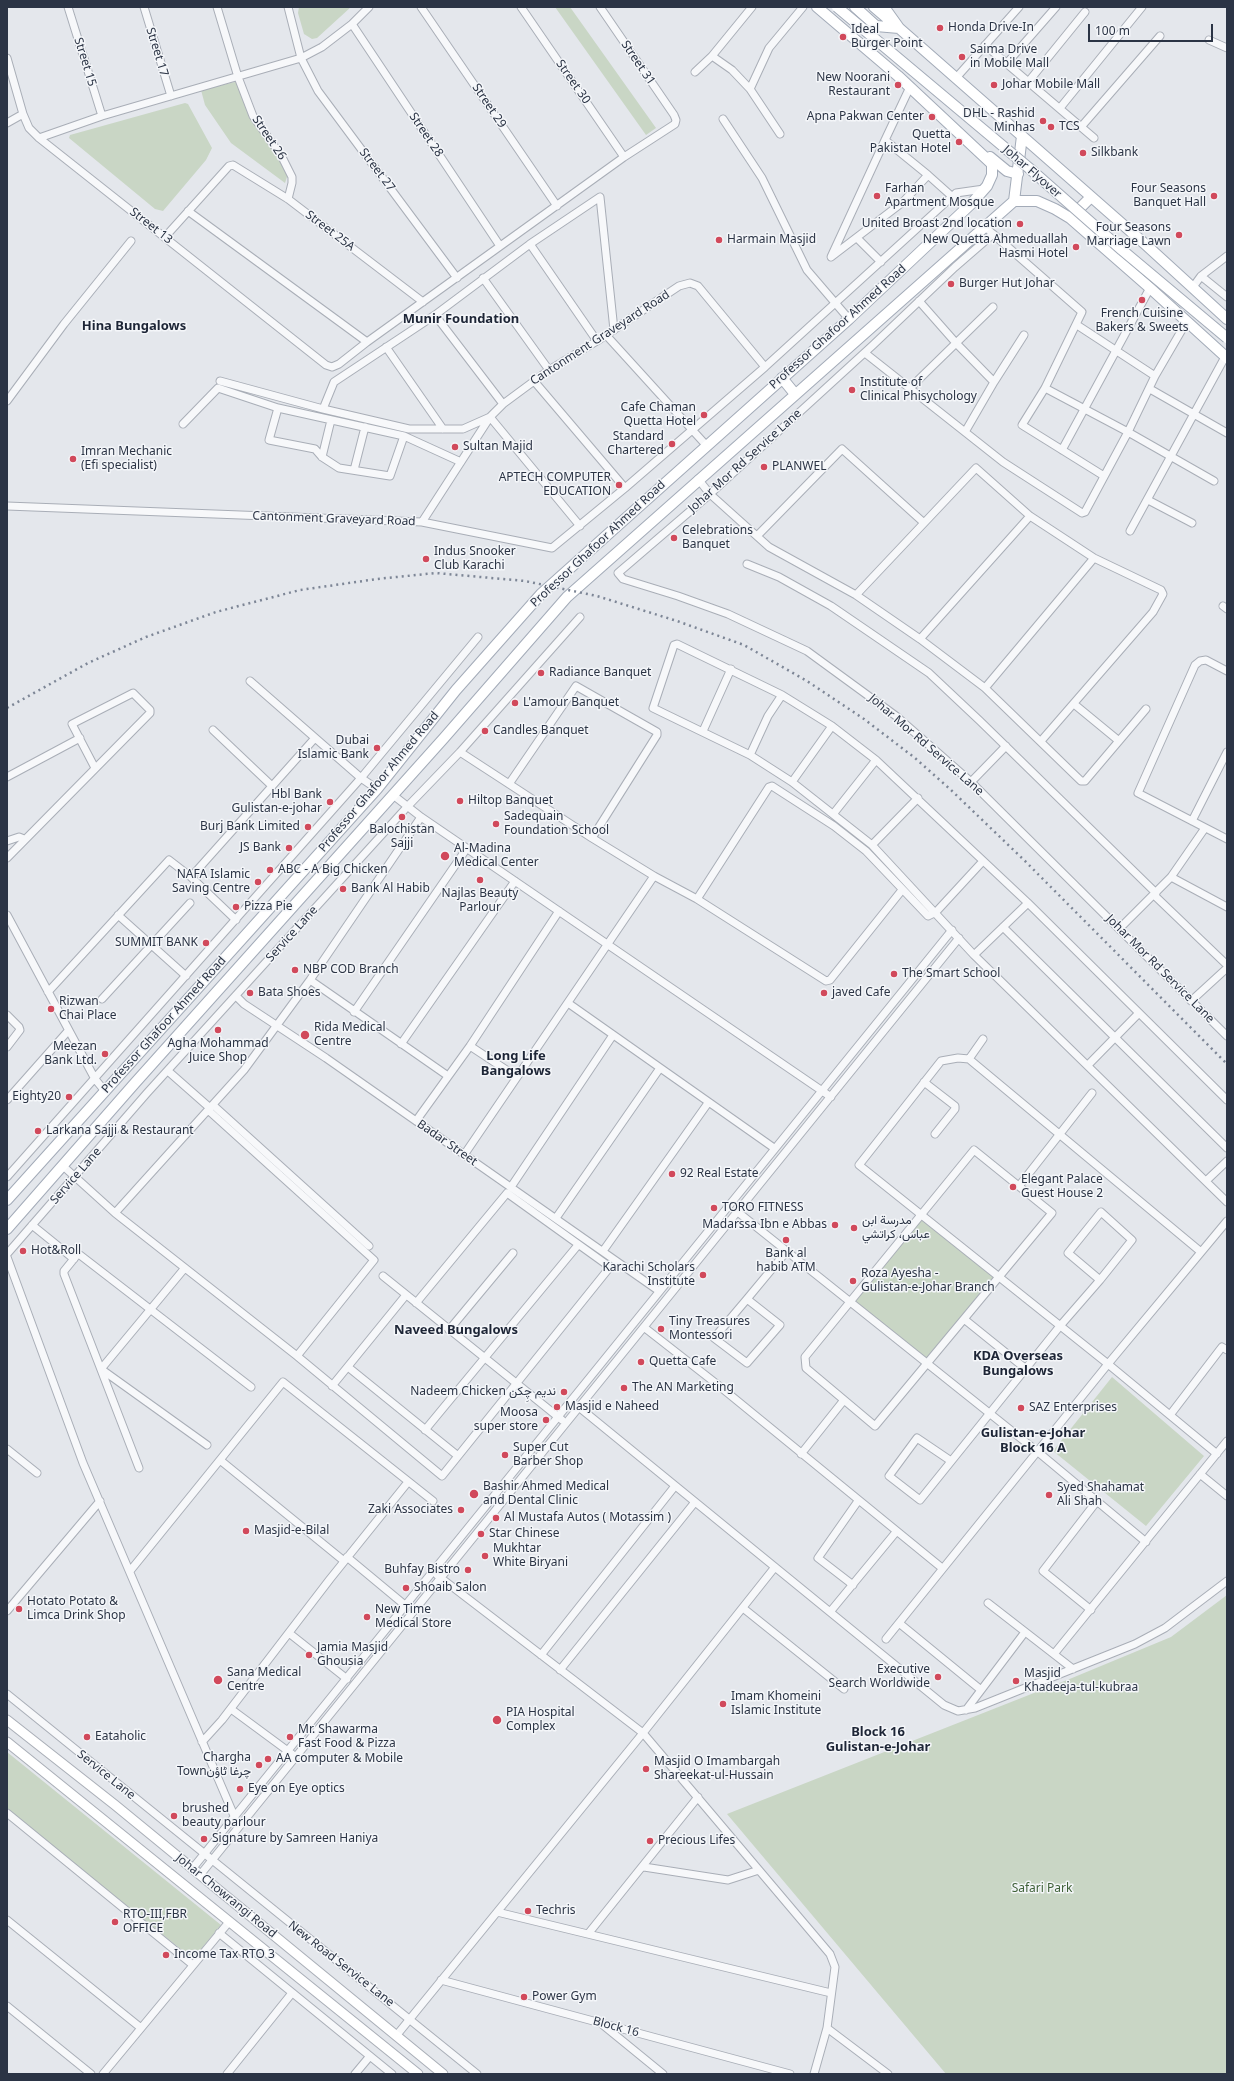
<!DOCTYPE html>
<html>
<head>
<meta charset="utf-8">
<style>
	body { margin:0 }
	#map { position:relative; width:1234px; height:2081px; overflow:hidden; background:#e4e7ec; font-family:"Noto Sans",sans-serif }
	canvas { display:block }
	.frame { position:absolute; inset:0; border:8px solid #2b3445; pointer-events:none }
	.scale { position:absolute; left:1088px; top:24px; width:125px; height:18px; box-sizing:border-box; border:2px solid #2b3445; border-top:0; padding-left:5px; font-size:12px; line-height:14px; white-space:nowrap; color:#2b3445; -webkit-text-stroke:3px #f4f6f9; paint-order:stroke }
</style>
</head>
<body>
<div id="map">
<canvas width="1234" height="2081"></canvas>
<div class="frame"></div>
<div class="scale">100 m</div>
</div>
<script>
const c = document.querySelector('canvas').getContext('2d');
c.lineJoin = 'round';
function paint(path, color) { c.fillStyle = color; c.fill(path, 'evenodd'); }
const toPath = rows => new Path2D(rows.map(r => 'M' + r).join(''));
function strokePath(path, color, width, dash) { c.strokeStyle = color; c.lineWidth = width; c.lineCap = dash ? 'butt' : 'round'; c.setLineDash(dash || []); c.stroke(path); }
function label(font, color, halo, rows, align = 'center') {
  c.font = font + ' "Noto Sans",Vazirmatn,sans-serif'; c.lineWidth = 3; c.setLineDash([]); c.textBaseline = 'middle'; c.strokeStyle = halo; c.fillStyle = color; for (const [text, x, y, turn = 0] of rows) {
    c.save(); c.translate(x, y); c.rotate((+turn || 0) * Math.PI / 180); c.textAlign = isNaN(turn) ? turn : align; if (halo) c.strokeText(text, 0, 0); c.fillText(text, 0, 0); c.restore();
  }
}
paint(toPath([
	[299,7,351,7,317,38,312,39,304,34,298,13],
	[555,7,570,7,656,128,646,135],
	[239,81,243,100,249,112,281,158,288,174,285,183,231,143,205,105,201,90],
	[185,103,188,104,212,148,206,160,163,211,155,209,69,138,70,135],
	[922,1215,999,1277,927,1363,849,1303],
	[1112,1377,1204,1456,1146,1526,1053,1451],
	[1227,1595,1227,2074,946,2074,727,1814,1072,1678,1171,1637],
	[7,1752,221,1925,193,1959,7,1809]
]), '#c9d6c5');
const minor = toPath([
	[68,7,102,116],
	[144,7,171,96],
	[217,7,238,77,253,116,282,157,292,177,292,183,288,199],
	[288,7,301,58,318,91,457,278],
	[421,7,557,206],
	[521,7,624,157],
	[752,7,712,56,732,70,750,89,769,48,803,7],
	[352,24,500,246],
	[1209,40,1227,48],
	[985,45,1094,138],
	[7,58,23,114,29,128,39,138,326,365,332,367,339,364,367,342,624,157,675,124,676,120,674,115,600,7],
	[1007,63,1056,7],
	[695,72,712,56],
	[956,78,1019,7],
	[1029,81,1085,12],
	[750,89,780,134],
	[1060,108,1142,7],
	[723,119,762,178,807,270,849,319],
	[7,123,23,114],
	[1081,127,1160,36],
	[39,138,102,116,301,58,322,47,352,24,369,7],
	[885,140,928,175,903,202,831,257,885,140,910,87],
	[928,175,966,209],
	[188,211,367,342],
	[984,226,993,234,955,267,873,345,710,494,618,573,623,579,678,596,728,614,807,651,896,716,971,782,1227,1036],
	[993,234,1082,312,1045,388,1022,425,1104,476],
	[165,237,229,166,233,165,288,199,423,302],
	[857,238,881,262],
	[530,244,597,341],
	[1201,276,1227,297],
	[483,278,549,370],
	[1193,287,1201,276,1227,256],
	[919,301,956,343,994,382],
	[435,315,503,404],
	[1077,325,1155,376],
	[606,335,706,445],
	[386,347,443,429],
	[865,353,1003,462,1082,513,1085,512,1128,432,1155,376,1187,321],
	[220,381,323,409,409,429,463,429,490,417],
	[534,381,625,488],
	[910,388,993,307],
	[1045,388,1128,432,1214,481],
	[1150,389,1227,433],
	[7,401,64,324,131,241],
	[278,408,269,440,315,449,322,457,339,468,390,476,404,436,461,462],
	[323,409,334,382,435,315,530,244,600,197,614,330],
	[490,417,580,526],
	[183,424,218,388,278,408,404,436],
	[965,432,994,382,1024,335],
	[1062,450,1150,288],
	[322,457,331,420],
	[354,470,365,427],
	[698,479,710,494,769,547,856,595,920,639,985,688,1081,781,1085,781,1146,709],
	[1148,500,1192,523],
	[7,506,422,522,490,417,503,404,549,370,597,341,679,286,690,283,698,286,765,367],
	[422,522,552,548,625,488,765,367,956,193,984,189],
	[1130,531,1225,357],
	[757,536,842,449,923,522],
	[747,564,779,577,831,606,929,673,980,721,1156,893],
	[856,595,976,468,1030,516,1094,558,1161,590,1163,594,1153,612,1041,741],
	[1223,606,1227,609],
	[920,639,1030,516],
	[1227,671,1206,660,1200,661,1195,665,1138,793,1227,839],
	[250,681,361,778,377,789],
	[985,688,1094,558],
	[1074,704,1119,741],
	[213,730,272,786],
	[703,731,731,669],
	[460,752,592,838,654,876,697,899,826,981,830,980,902,890],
	[750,755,768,716,782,695],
	[7,777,80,738],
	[792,782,832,726],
	[971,782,1006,746],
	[509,784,576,686,657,732,657,735,592,838],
	[393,795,421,817,831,1097],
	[834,813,876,760],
	[1192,821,1227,752],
	[7,841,19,837,24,839],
	[872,845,918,798],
	[7,858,150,713,150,710,133,693,72,724,95,768],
	[191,877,315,738],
	[1171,877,1227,907],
	[1154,895,1227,965],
	[697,899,769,787,772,786,834,826,866,851,928,916,936,912,983,861],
	[7,915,95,1079,104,1090],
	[118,915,186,976],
	[1003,927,1227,1148],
	[1120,928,1171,877,1205,828],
	[974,955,1028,903],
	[310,980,448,1076],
	[48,992,169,860,191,877,236,920],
	[236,996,244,1004,326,1058,659,1291],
	[102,999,190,903],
	[1191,1001,1227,968],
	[568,1003,774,1148],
	[354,1012,467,848],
	[7,1015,19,1027,20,1030,7,1047],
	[983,1039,969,1059,958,1058,941,1061,859,1165,1108,1364,1217,1454],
	[401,1044,515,881],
	[470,1046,517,1077],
	[969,1059,1201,1252],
	[1088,1065,1139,1013],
	[168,1071,210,1108],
	[924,1082,955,1106,955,1109,935,1134],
	[7,1100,68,1031],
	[1227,1100,1028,903,876,760,832,726,782,695,677,644,674,645,653,708,750,755,792,782,872,845,974,955,1227,1202],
	[213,1105,369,1246],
	[208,1110,374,1260,297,1356],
	[416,1121,470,1046,559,911],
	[974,1150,1052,1213,875,1426,806,1368,805,1357,974,1150],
	[464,1155,654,876],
	[63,1166,115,1213,297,1356,442,1476,610,1267,507,1193,416,1303],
	[7,1177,361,778,478,637],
	[1206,1181,1227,1161],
	[1019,1186,1092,1093],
	[511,1187,613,1035],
	[115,1213,244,1070,310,980,421,817],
	[739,1213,1038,1452,1146,1542],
	[556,1218,660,1068],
	[32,1225,74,1259],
	[603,1251,708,1103],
	[7,1254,147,1093,407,807,460,752,580,617],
	[7,1257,83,1463,235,1818],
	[184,1269,101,1369,207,1445],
	[383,1276,562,1420],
	[747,1299,780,1325,747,1363,714,1338,747,1299,786,1252],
	[964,1319,1026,1369],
	[645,1328,718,1385,942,1568],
	[449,1330,513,1253],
	[348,1367,458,1456],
	[332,1386,406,1295],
	[580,1408,944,1705,958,1711,975,1708,1135,1644,1165,1628,1227,1581],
	[1170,1415,1222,1347,1227,1350],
	[425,1430,578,1245],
	[7,1449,37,1473],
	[801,1454,844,1400],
	[220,1460,344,1561],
	[951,1461,917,1438,889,1476,920,1500,1060,1326,1100,1280,1132,1240,1101,1212,1068,1253,1100,1280],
	[139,1468,64,1274,64,1271,77,1255,80,1255,251,1387],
	[1200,1474,1227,1496],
	[347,1557,406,1606],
	[130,1571,283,1382,433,1501],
	[437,1575,643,1733,830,1954,835,1967,827,2028,814,2074],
	[853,1585,818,1558,858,1501],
	[988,1603,1073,1669],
	[743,1608,844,1689],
	[1091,1610,1043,1571,1097,1501],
	[7,1611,100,1501],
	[830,1612,896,1532],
	[899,1623,981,1690],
	[289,1633,347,1679],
	[886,1639,1108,1364,1227,1221],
	[1054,1654,1227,1441],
	[541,1655,675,1486],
	[560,1670,695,1502],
	[7,1694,477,2074],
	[231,1709,292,1754],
	[966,1710,1025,1632],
	[202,1742,222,1720,330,1579,408,1482],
	[7,1813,193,1965],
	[644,1867,728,1880,759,1870],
	[192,1869,952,930],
	[200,1875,959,938],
	[497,1912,831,1993],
	[7,1920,141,2028],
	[219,1933,392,2074],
	[588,1934,698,1797],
	[441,1980,790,2074],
	[7,2006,91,2074],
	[603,2025,663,2074],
	[827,2028,888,2074],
	[396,2036,643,1733,775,1567],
	[103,2074,229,1922],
	[227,2074,292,1993],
	[355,2074,370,2056]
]);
const secondary = toPath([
	[7,1720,115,1805,443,2074],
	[7,1742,418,2074]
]);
const primary = toPath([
	[855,7,876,26,899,28],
	[874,7,888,19],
	[884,7,899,28,1145,244,1227,319],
	[990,157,1007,171,1018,174],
	[1014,201,1037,201,1055,209,1070,218,1150,288,1227,358],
	[1071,217,1091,197],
	[782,378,795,394],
	[7,1200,377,789,456,690,541,594,849,319,972,203,987,186,992,175,992,164,898,76,817,7],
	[7,1229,135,1083,444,738,567,597,1014,201,1022,136]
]);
strokePath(minor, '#a9aeb7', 9);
strokePath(secondary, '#a9aeb7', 11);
strokePath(primary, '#a3abb8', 12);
strokePath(minor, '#f7f8fa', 7);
strokePath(secondary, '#fff', 9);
strokePath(primary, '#fff', 10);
strokePath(toPath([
	[7,708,88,663,146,637,216,612,300,590,377,579,436,573,525,581,597,596,677,621,744,645,807,681,864,719,915,758,951,790,1025,861,1227,1064]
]), '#7d8696', 2.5, [2, 4]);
const primaryBridge = toPath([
	[837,7,1029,168,1122,250,1227,338]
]);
strokePath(primaryBridge, '#a3abb8', 12, []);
strokePath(primaryBridge, '#fff', 10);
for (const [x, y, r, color] of [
	[940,28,4,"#d1495b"],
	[843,37,4,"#d1495b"],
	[962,57,4,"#d1495b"],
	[898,85,4,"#d1495b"],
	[994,85,4,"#d1495b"],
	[932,117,4,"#d1495b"],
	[1043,121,4,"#d1495b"],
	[1051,127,4,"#d1495b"],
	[959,142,4,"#d1495b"],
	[1083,153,4,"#d1495b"],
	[877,196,4,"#d1495b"],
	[1214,196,4,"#d1495b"],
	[1020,224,4,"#d1495b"],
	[1179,235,4,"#d1495b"],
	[719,240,4,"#d1495b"],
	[1076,247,4,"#d1495b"],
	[951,284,4,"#d1495b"],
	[1142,300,4,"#d1495b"],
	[852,390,4,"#d1495b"],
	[704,415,4,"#d1495b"],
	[672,444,4,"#d1495b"],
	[455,447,4,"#d1495b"],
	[73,459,4,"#d1495b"],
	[764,467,4,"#d1495b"],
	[619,485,4,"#d1495b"],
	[674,538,4,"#d1495b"],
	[426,559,4,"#d1495b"],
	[541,673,4,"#d1495b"],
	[515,703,4,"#d1495b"],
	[485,731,4,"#d1495b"],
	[377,748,4,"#d1495b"],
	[460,801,4,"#d1495b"],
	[330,802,4,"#d1495b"],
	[402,817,4,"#d1495b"],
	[496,824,4,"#d1495b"],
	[308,827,4,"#d1495b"],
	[289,848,4,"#d1495b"],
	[445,856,5,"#d1495b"],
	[270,870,4,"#d1495b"],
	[480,880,4,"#d1495b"],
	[258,882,4,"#d1495b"],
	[343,889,4,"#d1495b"],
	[236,907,4,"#d1495b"],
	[206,943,4,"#d1495b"],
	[295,970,4,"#d1495b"],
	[894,974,4,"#d1495b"],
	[250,993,4,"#d1495b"],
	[824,993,4,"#d1495b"],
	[51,1009,4,"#d1495b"],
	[218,1030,4,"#d1495b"],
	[305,1035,5,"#d1495b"],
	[105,1054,4,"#d1495b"],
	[69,1097,4,"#d1495b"],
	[38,1131,4,"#d1495b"],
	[672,1174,4,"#d1495b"],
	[1013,1187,4,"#d1495b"],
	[714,1208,4,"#d1495b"],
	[835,1225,4,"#d1495b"],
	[854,1228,4,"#d1495b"],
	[786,1240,4,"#d1495b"],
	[23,1251,4,"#d1495b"],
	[703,1275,4,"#d1495b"],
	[853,1281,4,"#d1495b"],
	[661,1329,4,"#d1495b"],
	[641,1362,4,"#d1495b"],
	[624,1388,4,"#d1495b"],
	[564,1392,4,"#d1495b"],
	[557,1407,4,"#d1495b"],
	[1021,1408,4,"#d1495b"],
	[546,1420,4,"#d1495b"],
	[505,1455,4,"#d1495b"],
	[474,1494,5,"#d1495b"],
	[1049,1495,4,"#d1495b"],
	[461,1510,4,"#d1495b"],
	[496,1518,4,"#d1495b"],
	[246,1531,4,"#d1495b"],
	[481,1534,4,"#d1495b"],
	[485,1556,4,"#d1495b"],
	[468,1570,4,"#d1495b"],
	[406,1588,4,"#d1495b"],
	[19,1609,4,"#d1495b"],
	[367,1617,4,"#d1495b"],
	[309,1655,4,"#d1495b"],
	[938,1677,4,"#d1495b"],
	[218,1680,5,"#d1495b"],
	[1016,1681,4,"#d1495b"],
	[723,1704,4,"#d1495b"],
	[497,1720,5,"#d1495b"],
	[87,1737,4,"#d1495b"],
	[290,1737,4,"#d1495b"],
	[268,1759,4,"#d1495b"],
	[259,1765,4,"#d1495b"],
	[646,1769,4,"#d1495b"],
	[240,1789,4,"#d1495b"],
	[174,1816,4,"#d1495b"],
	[204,1839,4,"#d1495b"],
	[650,1841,4,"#d1495b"],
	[528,1911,4,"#d1495b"],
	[115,1922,4,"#d1495b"],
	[166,1955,4,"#d1495b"],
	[524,1997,4,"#d1495b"]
]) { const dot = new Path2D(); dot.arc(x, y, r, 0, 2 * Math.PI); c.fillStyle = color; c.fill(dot); strokePath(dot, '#f4f6f9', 1.5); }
label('12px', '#2b3445', '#f4f6f9', [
	["Honda Drive-In",948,28],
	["Ideal",851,30],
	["Burger Point",851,44],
	["Saima Drive",970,50],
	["in Mobile Mall",970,64],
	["New Noorani",890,78,"right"],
	["Restaurant",890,92,"right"],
	["Johar Mobile Mall",1002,85],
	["DHL - Rashid",1035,114,"right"],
	["Minhas",1035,128,"right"],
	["Apna Pakwan Center",924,117,"right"],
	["TCS",1059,127],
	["Quetta",951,135,"right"],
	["Pakistan Hotel",951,149,"right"],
	["Silkbank",1091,153],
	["Farhan",885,189],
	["Apartment Mosque",885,203],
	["Four Seasons",1206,189,"right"],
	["Banquet Hall",1206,203,"right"],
	["United Broast 2nd location",1012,224,"right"],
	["Four Seasons",1171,228,"right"],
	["Marriage Lawn",1171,242,"right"],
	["Harmain Masjid",727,240],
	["New Quetta Ahmeduallah",1068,240,"right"],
	["Hasmi Hotel",1068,254,"right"],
	["Burger Hut Johar",959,284],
	["French Cuisine",1142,314,"center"],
	["Bakers & Sweets",1142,328,"center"],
	["Institute of",860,383],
	["Clinical Phisychology",860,397],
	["Cafe Chaman",696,408,"right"],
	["Quetta Hotel",696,422,"right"],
	["Standard",664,437,"right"],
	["Chartered",664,451,"right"],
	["Sultan Majid",463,447],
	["Imran Mechanic",81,452],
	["(Efi specialist)",81,466],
	["PLANWEL",772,467],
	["APTECH COMPUTER",611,478,"right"],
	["EDUCATION",611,492,"right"],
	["Celebrations",682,531],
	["Banquet",682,545],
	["Indus Snooker",434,552],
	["Club Karachi",434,566],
	["Radiance Banquet",549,673],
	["L'amour Banquet",523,703],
	["Candles Banquet",493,731],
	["Dubai",369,741,"right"],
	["Islamic Bank",369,755,"right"],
	["Hbl Bank",322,795,"right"],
	["Gulistan-e-johar",322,809,"right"],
	["Hiltop Banquet",468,801],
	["Sadequain",504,817],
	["Foundation School",504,831],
	["Burj Bank Limited",300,827,"right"],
	["Balochistan",402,830,"center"],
	["Sajji",402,844,"center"],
	["JS Bank",281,848,"right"],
	["Al-Madina",454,849],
	["Medical Center",454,863],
	["ABC - A Big Chicken",278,870],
	["NAFA Islamic",250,875,"right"],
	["Saving Centre",250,889,"right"],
	["Bank Al Habib",351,889],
	["Najlas Beauty",480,894,"center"],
	["Parlour",480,908,"center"],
	["Pizza Pie",244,907],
	["SUMMIT BANK",198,943,"right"],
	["NBP COD Branch",303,970],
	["The Smart School",902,974],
	["Bata Shoes",258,993],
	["javed Cafe",832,993],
	["Rizwan",59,1002],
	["Chai Place",59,1016],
	["Rida Medical",314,1028],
	["Centre",314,1042],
	["Agha Mohammad",218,1044,"center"],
	["Juice Shop",218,1058,"center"],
	["Meezan",97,1047,"right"],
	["Bank Ltd.",97,1061,"right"],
	["Eighty20",61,1097,"right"],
	["Larkana Sajji & Restaurant",46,1131],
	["92 Real Estate",680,1174],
	["Elegant Palace",1021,1180],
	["Guest House 2",1021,1194],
	["TORO FITNESS",722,1208],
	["مدرسة ابن",862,1221],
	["عباس، كراتشي",862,1235],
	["Madarssa Ibn e Abbas",827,1225,"right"],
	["Hot&Roll",31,1251],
	["Bank al",786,1254,"center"],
	["habib ATM",786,1268,"center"],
	["Karachi Scholars",695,1268,"right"],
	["Institute",695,1282,"right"],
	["Roza Ayesha -",861,1274],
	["Gulistan-e-Johar Branch",861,1288],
	["Tiny Treasures",669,1322],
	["Montessori",669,1336],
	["Quetta Cafe",649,1362],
	["The AN Marketing",632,1388],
	["Nadeem Chicken ندیم چِکن",556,1392,"right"],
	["Masjid e Naheed",565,1407],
	["SAZ Enterprises",1029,1408],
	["Moosa",538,1413,"right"],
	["super store",538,1427,"right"],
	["Super Cut",513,1448],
	["Barber Shop",513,1462],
	["Bashir Ahmed Medical",483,1487],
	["and Dental Clinic",483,1501],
	["Syed Shahamat",1057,1488],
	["Ali Shah",1057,1502],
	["Zaki Associates",453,1510,"right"],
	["Al Mustafa Autos ( Motassim )",504,1518],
	["Masjid-e-Bilal",254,1531],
	["Star Chinese",489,1534],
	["Mukhtar",493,1549],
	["White Biryani",493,1563],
	["Buhfay Bistro",460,1570,"right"],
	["Shoaib Salon",414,1588],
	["Hotato Potato &",27,1602],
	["Limca Drink Shop",27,1616],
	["New Time",375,1610],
	["Medical Store",375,1624],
	["Jamia Masjid",317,1648],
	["Ghousia",317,1662],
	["Executive",930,1670,"right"],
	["Search Worldwide",930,1684,"right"],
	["Sana Medical",227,1673],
	["Centre",227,1687],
	["Masjid",1024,1674],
	["Khadeeja-tul-kubraa",1024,1688],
	["Imam Khomeini",731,1697],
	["Islamic Institute",731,1711],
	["PIA Hospital",506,1713],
	["Complex",506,1727],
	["Mr. Shawarma",298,1730],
	["Fast Food & Pizza",298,1744],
	["Eataholic",95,1737],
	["Chargha",251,1758,"right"],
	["Townچرغا ٹاؤن",251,1772,"right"],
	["AA computer & Mobile",276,1759],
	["Masjid O Imambargah",654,1762],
	["Shareekat-ul-Hussain",654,1776],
	["Eye on Eye optics",248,1789],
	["brushed",182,1809],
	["beauty parlour",182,1823],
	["Signature by Samreen Haniya",212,1839],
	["Precious Lifes",658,1841],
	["Techris",536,1911],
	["RTO-III,FBR",123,1915],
	["OFFICE",123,1929],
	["Income Tax RTO 3",174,1955],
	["Power Gym",532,1997]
], 'left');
label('12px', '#2b3445', '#f4f6f9', [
	["Street 17",157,52,73],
	["Street 15",85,62,73],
	["Street 31",638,63,56],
	["Street 30",573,82,55],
	["Street 29",489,106,56],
	["Street 28",426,135,56],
	["Street 26",269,138,56],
	["Street 27",377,170,53],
	["Johar Flyover",1032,172,41],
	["Street 13",151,226,38],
	["Street 25A",330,231,37],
	["Professor Ghafoor Ahmed Road",838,327,-42],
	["Cantonment Graveyard Road",600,338,-33],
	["Johar Mor Rd Service Lane",745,461,-42],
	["Cantonment Graveyard Road",334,519,2],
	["Professor Ghafoor Ahmed Road",598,544,-43],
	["Johar Mor Rd Service Lane",926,745,41],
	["Professor Ghafoor Ahmed Road",379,782,-50],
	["Service Lane",292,934,-48],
	["Johar Mor Rd Service Lane",1160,969,45],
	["Professor Ghafoor Ahmed Road",164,1025,-48],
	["Badar Street",447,1143,35],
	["Service Lane",76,1176,-49],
	["Service Lane",106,1775,39],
	["Johar Chowrangi Road",226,1896,39],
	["New Road Service Lane",341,1964,38],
	["Block 16",616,2027,15]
]);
label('12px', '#3f6138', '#f4f6f9', [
	["Safari Park",1042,1889]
]);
label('bold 13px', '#1d2536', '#f4f6f9', [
	["Munir Foundation",461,319],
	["Hina Bungalows",134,326],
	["Long Life",516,1056],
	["Bangalows",516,1071],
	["Naveed Bungalows",456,1330],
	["KDA Overseas",1018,1356],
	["Bungalows",1018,1371],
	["Gulistan-e-Johar",1033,1433],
	["Block 16 A",1033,1448],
	["Block 16",878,1732],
	["Gulistan-e-Johar",878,1747]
]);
</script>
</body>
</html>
